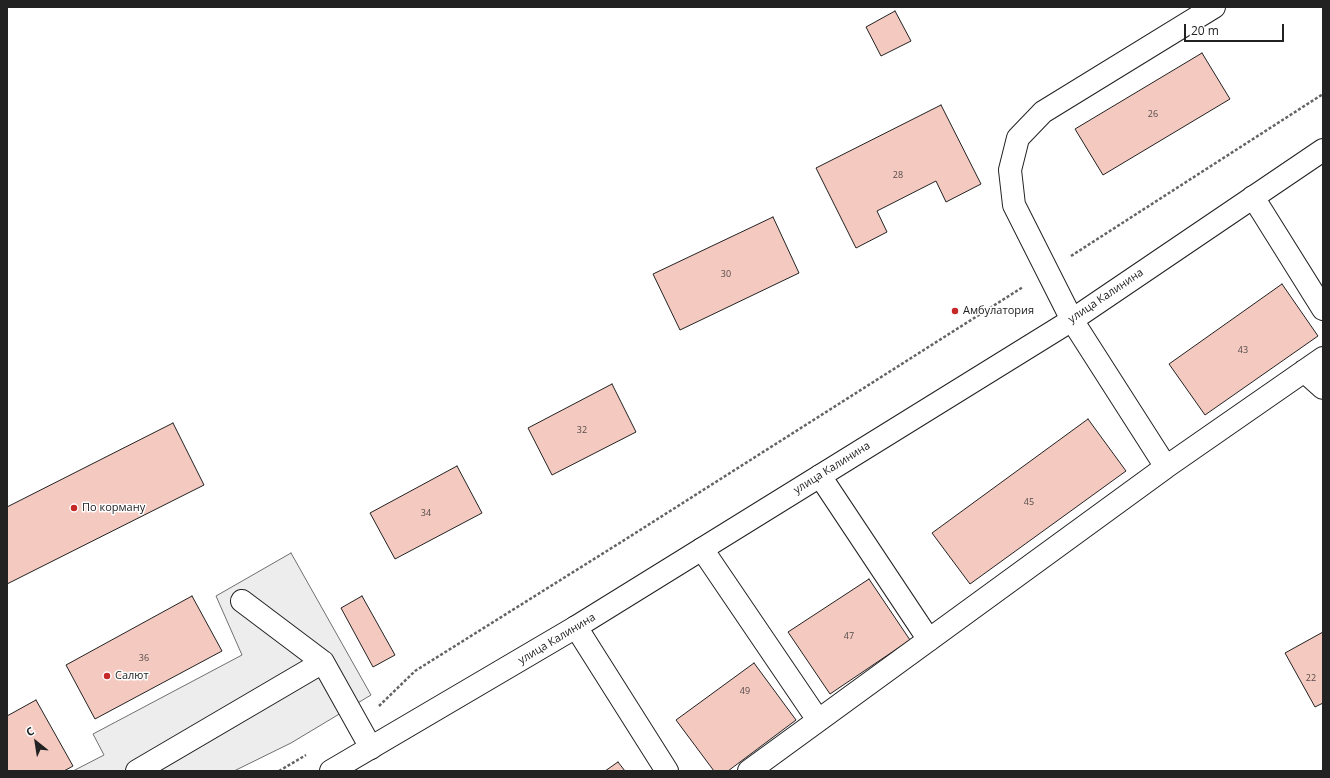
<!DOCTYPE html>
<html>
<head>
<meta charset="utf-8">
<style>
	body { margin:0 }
	#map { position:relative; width:1330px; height:778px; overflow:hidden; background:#fff; font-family:"Open Sans",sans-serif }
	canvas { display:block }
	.frame { position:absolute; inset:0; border:8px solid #222; pointer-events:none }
	.north { position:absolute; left:16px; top:722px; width:40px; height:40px; -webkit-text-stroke:3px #fff; paint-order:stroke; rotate:330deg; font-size:11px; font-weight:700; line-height:16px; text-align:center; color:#222 }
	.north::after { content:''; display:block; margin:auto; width:14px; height:18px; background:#222; clip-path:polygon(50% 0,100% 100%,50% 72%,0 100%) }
	.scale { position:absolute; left:1184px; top:24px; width:100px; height:18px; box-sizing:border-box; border:2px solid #222; border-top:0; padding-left:5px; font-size:12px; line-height:14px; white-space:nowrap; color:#222; -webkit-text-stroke:3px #fff; paint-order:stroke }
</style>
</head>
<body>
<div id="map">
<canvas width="1330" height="778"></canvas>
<div class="frame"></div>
<div class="north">С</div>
<div class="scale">20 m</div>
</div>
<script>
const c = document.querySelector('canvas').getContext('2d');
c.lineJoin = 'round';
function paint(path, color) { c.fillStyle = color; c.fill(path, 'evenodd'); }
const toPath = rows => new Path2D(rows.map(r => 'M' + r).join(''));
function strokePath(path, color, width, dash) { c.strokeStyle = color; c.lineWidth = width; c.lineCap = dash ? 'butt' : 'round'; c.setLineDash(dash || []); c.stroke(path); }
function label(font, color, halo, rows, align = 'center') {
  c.font = font + ' "Open Sans",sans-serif'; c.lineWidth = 3; c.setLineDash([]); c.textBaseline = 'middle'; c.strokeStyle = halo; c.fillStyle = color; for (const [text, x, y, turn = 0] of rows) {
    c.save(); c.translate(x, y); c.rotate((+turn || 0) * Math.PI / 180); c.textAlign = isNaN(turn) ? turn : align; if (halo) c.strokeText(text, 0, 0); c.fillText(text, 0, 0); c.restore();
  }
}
const parking = toPath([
	[291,553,371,695,291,743,234,771,73,771,104,755,93,734,242,655,216,596,291,553]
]);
paint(parking, '#ededed');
strokePath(parking, '#6f6f6f', 1);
const building = toPath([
	[895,11,911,41,881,56,866,27,895,11],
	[1202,53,1230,99,1103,175,1075,129,1202,53],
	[941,105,981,184,946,202,936,181,877,211,887,232,856,248,816,168,941,105],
	[773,217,799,273,680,330,653,274,773,217],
	[1282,284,1318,336,1205,415,1169,364,1282,284],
	[612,384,636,432,552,475,528,428,612,384],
	[1088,419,1126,471,970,584,932,533,1088,419],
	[173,423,204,485,7,584,7,507,173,423],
	[457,466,482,513,395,559,370,513,457,466],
	[869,579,910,640,830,694,788,632,869,579],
	[192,596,222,651,95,719,66,665,192,596],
	[362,596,395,655,373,667,341,608,362,596],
	[1323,632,1323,703,1315,707,1285,653,1323,632],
	[754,663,796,720,728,771,714,771,676,720,754,663],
	[36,700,73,766,64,771,7,771,7,716,36,700],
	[618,762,625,771,605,771,618,762]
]);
paint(building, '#f3c9c0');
strokePath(building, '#222', 1);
const minor = toPath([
	[1253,197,1323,309],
	[1304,371,1323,388],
	[1166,467,1072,320,1014,205,1010,170,1018,138,1043,112,1214,7],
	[820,476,929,640],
	[702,549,818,720],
	[242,601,323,662,371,748],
	[576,627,667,771],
	[137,771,323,662],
	[749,771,1166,467,1323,358]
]);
const major = toPath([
	[331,771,576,627,1072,320,1323,150]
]);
strokePath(minor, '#222', 24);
strokePath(major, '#222', 24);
strokePath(toPath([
	[1071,256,1323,94],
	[379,706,415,671,626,539,1023,287],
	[279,771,306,755]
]), '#646464', 2.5, [3, 2]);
strokePath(minor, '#fff', 22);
strokePath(major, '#fff', 22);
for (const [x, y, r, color] of [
	[955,311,4,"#c62828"],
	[74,508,4,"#c62828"],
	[107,676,4,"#c62828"]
]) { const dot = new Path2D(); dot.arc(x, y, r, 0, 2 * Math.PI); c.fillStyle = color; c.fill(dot); strokePath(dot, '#fff', 1.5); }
label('9px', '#564c4a', null, [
	["26",1153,114],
	["28",898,175],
	["30",726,274],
	["43",1243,350],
	["32",582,430],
	["45",1029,502],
	["34",426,513],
	["47",849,636],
	["36",144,658],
	["22",1311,678],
	["49",745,691]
]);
label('11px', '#222', '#fff', [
	["улица Калинина",1106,296,-34],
	["улица Калинина",832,468,-32],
	["улица Калинина",557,639,-31]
]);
label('11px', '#222', '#fff', [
	["Амбулатория",963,311],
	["По корману",82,508],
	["Салют",115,676]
], 'left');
</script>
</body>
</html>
